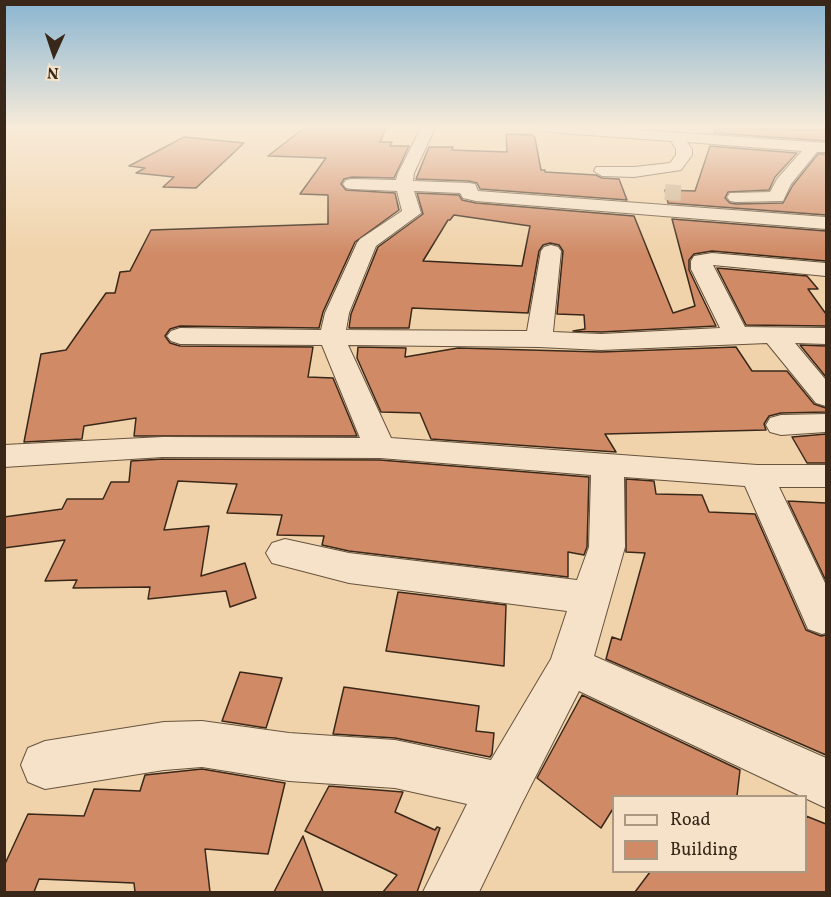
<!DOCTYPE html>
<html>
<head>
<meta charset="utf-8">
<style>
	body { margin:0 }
	#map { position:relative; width:831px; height:897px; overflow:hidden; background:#f0d3aa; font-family:Vollkorn,serif }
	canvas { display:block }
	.frame { position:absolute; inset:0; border:6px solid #39281a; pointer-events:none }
	.legend { position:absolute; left:612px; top:795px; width:195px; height:78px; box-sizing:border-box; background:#f5e2c8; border:2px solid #aa9882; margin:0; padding:8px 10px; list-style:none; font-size:18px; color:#39281a }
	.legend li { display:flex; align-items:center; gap:12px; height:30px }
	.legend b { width:30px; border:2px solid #aa9882 }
	.north { position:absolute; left:24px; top:24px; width:60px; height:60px; -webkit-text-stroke:4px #f5e2c8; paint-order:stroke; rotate:183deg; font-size:16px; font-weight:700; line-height:24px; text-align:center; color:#39281a }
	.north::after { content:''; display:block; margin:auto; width:21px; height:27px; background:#39281a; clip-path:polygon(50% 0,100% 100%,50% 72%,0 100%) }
</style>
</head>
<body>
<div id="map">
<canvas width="831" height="897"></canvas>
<div class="frame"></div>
<ul class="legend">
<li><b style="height:8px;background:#f5e2c8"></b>Road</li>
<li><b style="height:16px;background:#d08a66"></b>Building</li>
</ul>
<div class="north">N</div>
</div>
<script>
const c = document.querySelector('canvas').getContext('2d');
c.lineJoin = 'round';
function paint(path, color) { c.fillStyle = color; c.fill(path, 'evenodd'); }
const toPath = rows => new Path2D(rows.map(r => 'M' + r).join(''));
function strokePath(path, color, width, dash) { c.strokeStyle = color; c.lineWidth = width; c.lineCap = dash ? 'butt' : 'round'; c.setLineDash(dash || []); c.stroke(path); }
const building = toPath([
	[304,128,386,128,380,142,392,142,390,146,409,146,394,178,352,177,344,179,341,184,346,190,395,193,399,210,355,242,323,312,319,328,180,326,170,329,165,336,170,343,180,346,313,347,308,377,333,378,357,436,134,436,136,418,84,426,82,439,24,442,41,354,66,350,106,293,115,293,120,272,130,271,151,230,328,224,328,195,300,194,326,158,268,156,304,128],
	[716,128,826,130,826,141,714,133,716,128],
	[506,134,532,135,535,138,541,170,545,170,545,172,596,175,602,178,619,179,627,200,480,189,477,183,469,181,416,179,429,147,453,147,452,150,507,152,506,134],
	[184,137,244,143,196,188,163,187,174,177,136,173,145,168,129,166,184,137],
	[710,146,797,153,775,177,769,190,728,192,725,198,730,203,736,204,783,203,793,185,818,154,826,154,826,215,668,203,665,190,695,191,710,146],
	[417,193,459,195,462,200,476,203,634,216,673,313,695,306,672,219,826,231,826,261,712,251,694,254,689,260,689,270,716,326,601,332,573,331,585,329,584,315,557,314,563,251,559,245,550,243,543,245,539,251,528,313,412,308,409,328,349,328,351,314,378,247,423,214,417,193],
	[454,215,530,226,522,266,423,261,448,220,450,220,454,215],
	[717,268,807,276,818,289,808,289,826,314,826,326,746,325,717,268],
	[800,345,826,346,826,377,800,345],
	[358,347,406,348,405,357,458,348,601,352,736,347,752,371,787,371,814,404,826,408,826,412,781,413,769,416,764,424,766,430,605,434,616,452,431,439,420,413,381,412,357,358,358,347],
	[826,434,826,463,807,463,792,437,826,434],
	[163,459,380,460,589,477,587,547,584,555,568,552,568,577,349,551,322,545,324,536,277,535,282,515,227,513,237,484,178,481,164,530,209,526,201,576,245,563,256,598,230,607,226,591,148,599,150,587,73,588,77,580,45,581,65,540,4,548,4,517,62,509,67,499,103,499,111,482,129,482,131,461,163,459],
	[626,479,654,481,656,494,702,495,709,512,755,514,806,630,821,636,826,635,826,755,606,659,612,637,621,640,645,553,626,552,626,479],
	[788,501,826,503,826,581,788,501],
	[398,592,506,605,504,666,386,651,398,592],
	[240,672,282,678,266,728,222,721,240,672],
	[344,687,479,706,476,731,494,733,492,754,490,757,395,738,333,734,344,687],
	[582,695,740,770,737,796,614,796,614,807,601,828,537,778,582,695],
	[202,769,285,783,268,854,205,849,210,892,135,892,134,883,39,879,34,892,4,892,4,866,28,814,84,816,94,789,140,791,145,775,202,769],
	[329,786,403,792,395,812,435,830,437,827,440,828,417,892,383,892,397,875,305,831,329,786],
	[806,816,826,824,826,892,635,892,650,872,806,872,806,816],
	[303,836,323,892,274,892,303,836]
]);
paint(building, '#d08a66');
strokePath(building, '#39281a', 1.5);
strokePath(toPath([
	[665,192,682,193]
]), '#cbb18d', 16, [16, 8]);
const street = toPath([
	[421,128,435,128,414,173,413,181,469,183,475,184,478,191,826,217,826,229,476,201,463,198,460,193,414,191,421,213,376,246,349,313,346,330,527,331,541,251,544,247,551,245,558,247,561,251,553,332,601,334,720,328,691,269,691,261,694,256,712,253,826,263,826,276,713,265,745,327,826,328,826,344,795,343,826,380,826,406,816,403,767,343,601,350,539,347,348,345,391,438,757,465,826,465,826,487,779,487,826,585,826,633,822,634,808,629,745,486,624,477,625,547,594,656,826,758,826,808,579,691,521,805,479,892,423,892,467,804,395,788,289,781,202,767,164,770,45,789,28,782,21,765,28,748,45,741,164,722,202,721,289,733,395,740,491,760,551,659,567,611,349,583,272,563,266,553,272,543,285,539,349,553,577,580,589,547,591,475,380,458,163,457,4,467,4,445,163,437,360,438,322,345,180,344,171,341,167,336,171,331,180,328,321,330,325,313,357,243,360,239,402,211,397,191,352,189,346,188,343,184,346,180,352,179,396,180,398,173,421,128],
	[540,128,611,128,826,143,826,152,817,152,791,184,783,201,736,202,730,201,727,197,730,193,770,192,777,179,802,151,687,142,692,149,692,155,681,170,634,177,602,176,594,171,596,167,634,167,670,163,676,155,676,149,671,141,547,132,540,128],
	[826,414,826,432,781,435,770,432,766,425,770,418,781,415,826,414]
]);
strokePath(street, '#67533e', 2);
paint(street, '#f5e2c8');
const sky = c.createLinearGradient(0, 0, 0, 254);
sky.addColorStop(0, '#89b5d1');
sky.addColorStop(0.5, '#f8ebd9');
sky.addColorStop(1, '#f8ebd900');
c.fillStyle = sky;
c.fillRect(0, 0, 831, 254);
</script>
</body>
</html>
